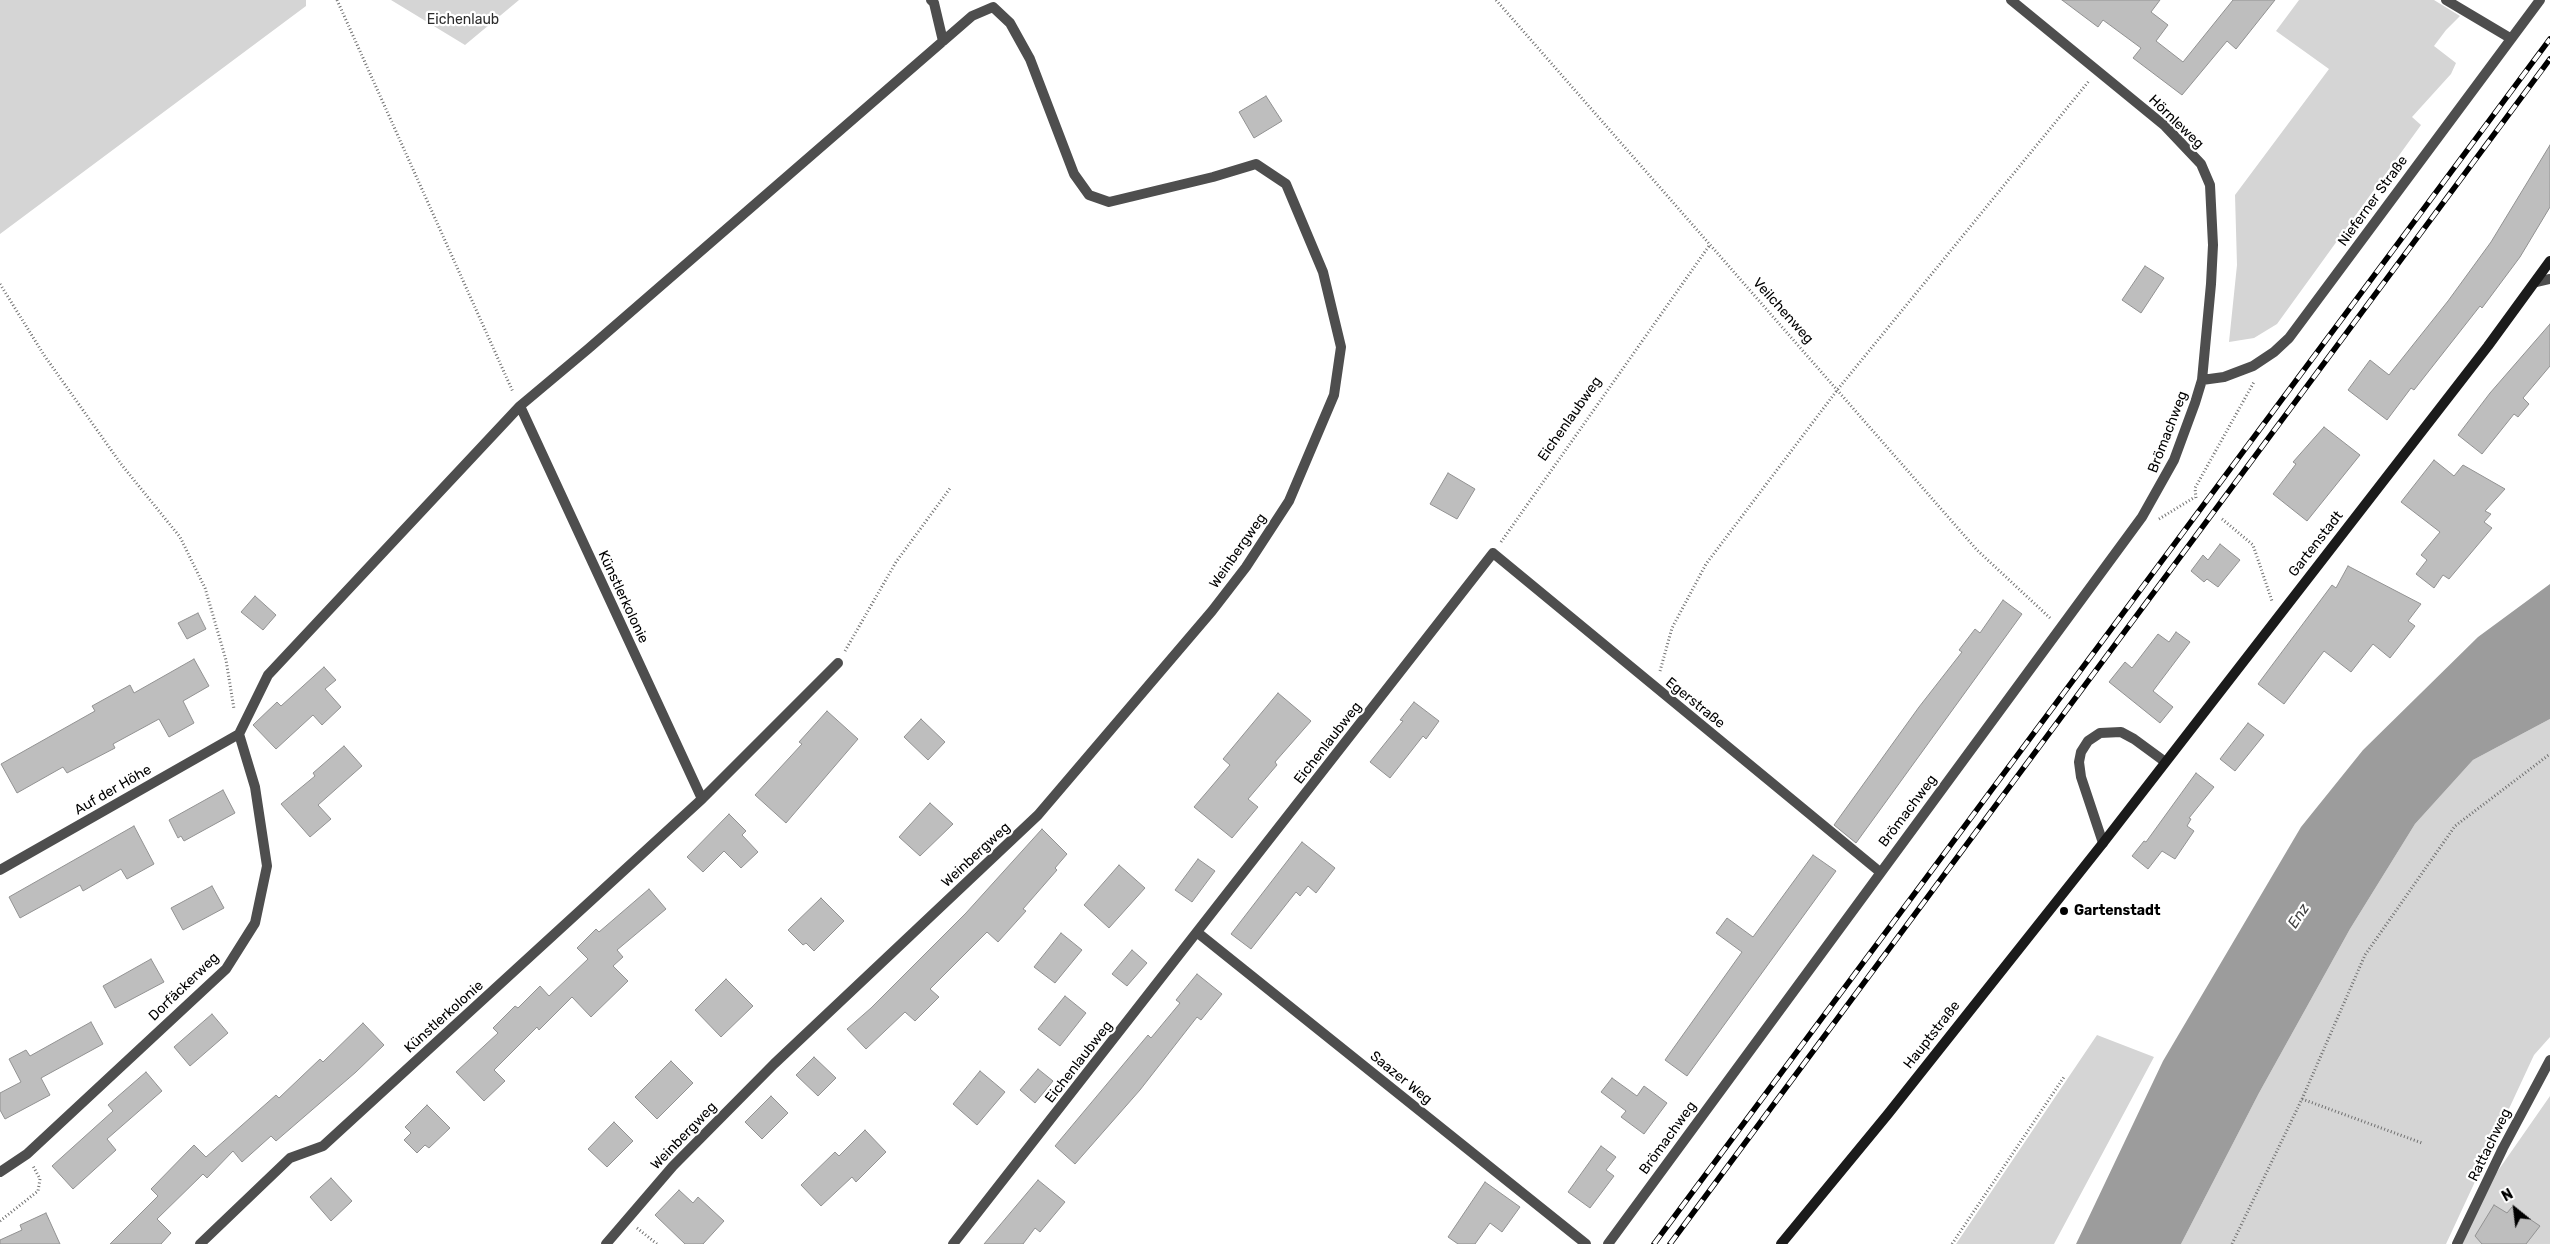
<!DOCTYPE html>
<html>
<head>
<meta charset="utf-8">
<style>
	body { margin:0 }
	#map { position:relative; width:2550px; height:1244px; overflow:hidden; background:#fff; font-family:Rubik,sans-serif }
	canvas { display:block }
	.north { position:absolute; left:2490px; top:1184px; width:50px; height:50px; -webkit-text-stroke:4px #fff; paint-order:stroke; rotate:331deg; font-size:14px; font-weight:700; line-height:20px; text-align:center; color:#000 }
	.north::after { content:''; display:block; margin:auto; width:18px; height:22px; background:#000; clip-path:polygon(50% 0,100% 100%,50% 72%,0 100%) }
</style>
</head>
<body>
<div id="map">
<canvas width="2550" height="1244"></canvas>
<div class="north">N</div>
</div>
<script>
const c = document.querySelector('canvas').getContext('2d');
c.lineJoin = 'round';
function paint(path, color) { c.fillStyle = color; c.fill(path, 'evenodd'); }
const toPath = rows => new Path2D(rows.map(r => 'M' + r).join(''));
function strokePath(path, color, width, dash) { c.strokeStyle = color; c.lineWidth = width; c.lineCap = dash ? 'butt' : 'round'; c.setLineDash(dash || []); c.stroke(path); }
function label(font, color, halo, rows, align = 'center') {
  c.font = font + ' Rubik,sans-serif'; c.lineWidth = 4.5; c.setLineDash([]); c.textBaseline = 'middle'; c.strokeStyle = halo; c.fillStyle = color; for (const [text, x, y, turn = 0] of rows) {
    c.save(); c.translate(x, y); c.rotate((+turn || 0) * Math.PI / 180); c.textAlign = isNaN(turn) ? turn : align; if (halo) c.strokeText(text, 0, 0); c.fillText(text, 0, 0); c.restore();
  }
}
paint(toPath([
	[0,0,306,0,306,6,0,234],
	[391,0,519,0,465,45],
	[2299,0,2434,0,2460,16,2446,30,2434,46,2456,63,2451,74,2412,117,2421,125,2277,324,2254,338,2229,342,2237,265,2235,195,2329,69,2276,31],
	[2550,719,2550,1037,2534,1055,2446,1244,2181,1244,2259,1093,2350,929,2415,824,2473,760],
	[2097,1035,2154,1057,2054,1244,1956,1244],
	[2550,1096,2550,1244,2461,1244,2488,1185]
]), '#d5d5d5');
paint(toPath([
	[2550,584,2550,719,2473,760,2415,824,2350,929,2259,1093,2181,1244,2076,1244,2163,1061,2301,827,2363,750,2478,637]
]), '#9c9c9c');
const building = toPath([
	[2062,0,2160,0,2151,12,2168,25,2156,41,2183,62,2233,0,2275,0,2236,49,2227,41,2182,95,2133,58,2141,48,2103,20,2098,27,2062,0],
	[1266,96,1282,121,1254,138,1239,112,1266,96],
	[2550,145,2550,207,2520,257,2482,308,2480,306,2414,390,2411,388,2387,420,2348,390,2370,360,2389,375,2448,301,2491,242,2550,145],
	[2145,266,2164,278,2141,313,2122,300,2145,266],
	[2550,324,2550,366,2523,398,2529,404,2518,417,2514,414,2482,454,2458,435,2490,393,2550,324],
	[2324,427,2360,455,2307,521,2273,494,2296,464,2293,462,2324,427],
	[2434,460,2454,476,2463,465,2505,489,2485,511,2491,514,2484,522,2492,528,2449,579,2443,575,2434,588,2416,574,2427,560,2421,555,2440,532,2401,502,2434,460],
	[1448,473,1475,489,1457,519,1430,504,1448,473],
	[2220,544,2240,560,2218,587,2207,579,2204,582,2191,571,2203,555,2208,560,2220,544],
	[2348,566,2421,604,2408,621,2415,626,2390,658,2373,644,2351,672,2324,651,2284,704,2258,684,2332,585,2336,588,2348,566],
	[255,596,276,615,263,630,241,612,255,596],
	[2003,600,2022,614,1856,843,1834,825,1919,707,1962,652,1959,650,1975,629,1980,633,2003,600],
	[198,613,206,629,187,639,178,623,198,613],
	[2176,632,2190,642,2153,691,2173,707,2160,723,2109,682,2125,662,2132,668,2158,634,2169,642,2176,632],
	[194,659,209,686,183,701,194,723,169,737,159,719,113,744,115,748,67,773,63,767,17,793,1,764,95,711,92,706,130,685,134,693,194,659],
	[324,667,336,680,325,689,341,707,322,725,313,715,276,749,253,725,277,702,281,706,324,667],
	[1278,693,1311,721,1275,762,1277,765,1248,799,1258,807,1232,838,1194,807,1230,765,1223,759,1278,693],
	[1414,702,1439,721,1426,739,1423,736,1390,778,1370,762,1403,721,1400,720,1414,702],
	[827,711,858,739,786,823,755,795,802,744,799,742,827,711],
	[921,719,945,742,928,760,904,737,921,719],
	[2248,723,2264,735,2235,771,2220,759,2248,723],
	[344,746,362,766,318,805,331,819,310,837,281,804,315,776,313,773,344,746],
	[2196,773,2214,787,2189,818,2191,819,2187,826,2194,831,2175,859,2162,851,2148,869,2132,856,2144,841,2146,842,2196,773],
	[223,790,235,813,184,841,181,836,178,838,169,820,223,790],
	[930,803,953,824,920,856,899,837,930,803],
	[729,814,746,831,742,835,758,852,741,868,724,851,703,872,687,857,729,814],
	[134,826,154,864,127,879,121,869,83,891,80,885,20,918,9,897,134,826],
	[1042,829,1067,854,1055,868,1057,870,1023,909,1026,911,998,942,987,932,930,989,939,997,915,1021,905,1012,866,1049,847,1029,871,1008,966,913,1042,829],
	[1302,842,1335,868,1316,893,1308,886,1300,896,1296,892,1251,949,1231,934,1302,842],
	[1813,855,1836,871,1687,1076,1665,1060,1742,952,1716,933,1727,918,1753,937,1813,855],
	[1198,859,1215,871,1192,902,1175,890,1198,859],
	[1119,865,1145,888,1109,928,1084,905,1119,865],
	[212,886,224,908,183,930,171,908,212,886],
	[649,889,666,909,617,950,623,957,613,966,628,981,591,1017,572,997,539,1030,537,1027,494,1070,505,1081,484,1101,456,1072,498,1033,493,1028,515,1006,518,1008,540,986,549,996,588,959,577,948,596,929,599,932,649,889],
	[821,898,844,921,814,951,806,943,803,945,788,930,821,898],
	[1061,933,1082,950,1055,983,1034,967,1061,933],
	[1132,950,1147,963,1127,986,1112,974,1132,950],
	[151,959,164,982,115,1008,103,986,151,959],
	[1197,974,1222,994,1201,1020,1197,1017,1140,1090,1075,1164,1055,1146,1148,1035,1151,1038,1180,1003,1176,1000,1197,974],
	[726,979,753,1006,721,1037,695,1010,726,979],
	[1065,996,1086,1013,1060,1046,1038,1029,1065,996],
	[212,1014,228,1033,190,1066,174,1047,212,1014],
	[91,1022,103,1044,41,1078,50,1095,5,1119,0,1110,0,1093,21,1082,9,1059,26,1050,30,1056,91,1022],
	[363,1023,384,1045,356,1072,276,1141,271,1136,242,1162,233,1151,207,1178,203,1174,157,1219,171,1233,161,1244,110,1244,158,1196,151,1189,194,1145,206,1157,276,1095,279,1098,320,1059,323,1062,363,1023],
	[814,1057,836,1078,818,1096,796,1075,814,1057],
	[671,1061,693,1083,657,1119,635,1097,671,1061],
	[1038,1069,1053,1081,1035,1103,1020,1090,1038,1069],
	[980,1071,1005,1092,977,1125,953,1104,980,1071],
	[146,1072,162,1091,107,1139,116,1150,73,1189,52,1166,113,1111,108,1105,146,1072],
	[1612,1078,1637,1096,1644,1086,1667,1103,1644,1134,1621,1117,1626,1111,1601,1092,1612,1078],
	[771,1096,788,1113,762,1139,745,1122,771,1096],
	[427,1105,450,1128,429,1148,425,1145,417,1153,404,1140,411,1133,405,1127,427,1105],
	[614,1122,633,1141,607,1167,588,1149,614,1122],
	[865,1130,886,1152,856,1182,852,1177,821,1206,801,1185,835,1152,839,1156,865,1130],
	[1601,1146,1616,1157,1606,1170,1614,1176,1590,1208,1568,1192,1601,1146],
	[331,1178,352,1201,331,1221,310,1197,331,1178],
	[1038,1180,1065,1202,1040,1232,1035,1228,1023,1244,984,1244,1038,1180],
	[1485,1182,1520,1207,1502,1232,1490,1223,1475,1244,1458,1244,1448,1237,1485,1182],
	[679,1190,693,1203,698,1197,724,1221,703,1244,685,1244,655,1215,679,1190],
	[2494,1205,2507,1213,2512,1207,2540,1226,2526,1244,2482,1244,2475,1236,2494,1205],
	[46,1213,60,1244,0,1244,0,1240,22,1230,20,1225,46,1213]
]);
paint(building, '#bebebe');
strokePath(building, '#929292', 1);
strokePath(toPath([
	[337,0,513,392],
	[1496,0,1977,550,2050,618],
	[0,284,44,355,121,464,180,537,205,588,226,660,234,709],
	[2196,498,2195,488,2254,382],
	[2159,519,2195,497],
	[2222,519,2253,545,2272,601],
	[1501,542,1709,246],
	[845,651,896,562,951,487],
	[1660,671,1672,628,1706,564,1838,389,2089,81],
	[2302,1099,2422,1143],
	[0,1221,38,1191,40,1179,33,1166],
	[637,1228,657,1244],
	[1952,1244,2064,1077],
	[2232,1244,2302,1099,2365,955,2455,826,2550,754]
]), '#707070', 3, [1, 2.5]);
strokePath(toPath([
	[2536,282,2550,279],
	[2103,843,2081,777,2079,762,2081,752,2088,741,2100,733,2121,732,2134,739,2164,761]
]), '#4e4e4e', 10);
strokePath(toPath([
	[931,0,934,3,943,41],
	[2446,0,2510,38],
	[2202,380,2224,377,2253,366,2274,352,2289,338,2540,0],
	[520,406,702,799],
	[239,734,268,675,520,406,588,349,972,16,993,7,1010,23,1030,59,1074,174,1089,195,1109,202,1213,177,1256,164,1286,184,1323,272,1341,347,1334,395,1289,501,1246,567,1212,611,1038,815,774,1064,673,1166,606,1244],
	[0,870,239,734],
	[1198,933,1586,1244],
	[0,1172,27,1154,226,969,255,923,267,866,255,787,239,734],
	[200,1244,290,1158,323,1146,702,799,838,663],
	[953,1244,1493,553,1880,872],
	[1608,1244,2142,517,2174,460,2195,403,2202,380,2211,284,2213,245,2210,185,2201,164,2165,126,2011,0],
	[2457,1244,2503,1148,2550,1060]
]), '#4e4e4e', 10);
strokePath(toPath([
	[1781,1244,1888,1114,2103,843,2488,346,2550,261]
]), '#1b1b1b', 10);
const rail = toPath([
	[1654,1244,2550,39],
	[1670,1244,2550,59]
]);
strokePath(rail, '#000', 5.5);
strokePath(rail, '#fff', 4, [11]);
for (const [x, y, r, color] of [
	[2064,911,5,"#000"]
]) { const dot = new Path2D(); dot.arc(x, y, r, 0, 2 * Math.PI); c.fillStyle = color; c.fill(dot); strokePath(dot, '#fff', 2); }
label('14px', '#2c2c2c', '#fff', [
	["Eichenlaub",463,20]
]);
label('14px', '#000', '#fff', [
	["Hörnleweg",2176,122,44],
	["Nieferner Straße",2373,201,-54],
	["Veilchenweg",1783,311,48],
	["Eichenlaubweg",1570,419,-55],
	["Brömachweg",2168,432,-69],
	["Gartenstadt",2316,544,-52],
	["Weinbergweg",1238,551,-55],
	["Künstlerkolonie",623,597,65],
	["Egerstraße",1695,703,39],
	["Eichenlaubweg",1328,743,-52],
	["Auf der Höhe",113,790,-30],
	["Brömachweg",1908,811,-53],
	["Weinbergweg",976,855,-43],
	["Dorfäckerweg",184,987,-44],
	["Künstlerkolonie",444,1017,-42],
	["Hauptstraße",1932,1035,-52],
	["Eichenlaubweg",1079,1062,-52],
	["Saazer Weg",1401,1078,39],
	["Weinbergweg",684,1136,-46],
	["Brömachweg",1668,1138,-54],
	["Rattachweg",2490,1145,-64]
]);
label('bold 14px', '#000', '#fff', [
	["Gartenstadt",2074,911]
], 'left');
label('italic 15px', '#3d3d3d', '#fff', [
	["Enz",2299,916,-57]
]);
</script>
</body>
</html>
